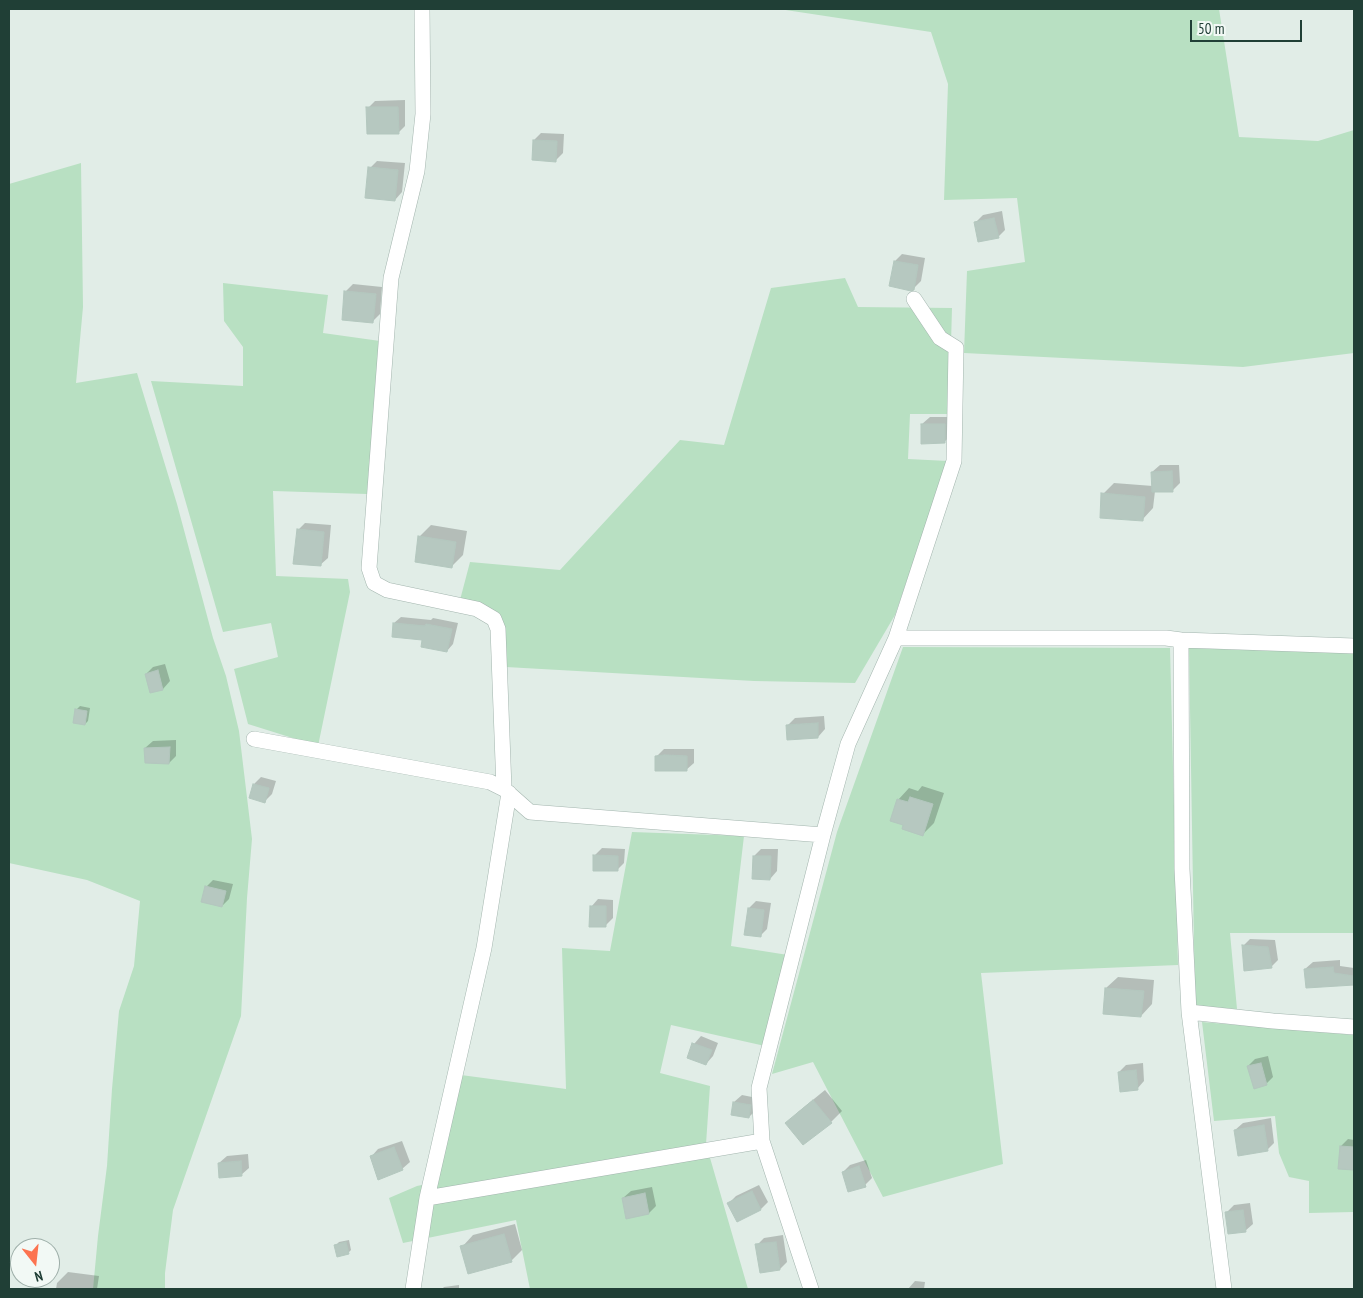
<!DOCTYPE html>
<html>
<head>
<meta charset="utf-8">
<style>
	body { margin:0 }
	#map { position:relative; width:1363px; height:1298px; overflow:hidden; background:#e1ede7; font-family:"PT Sans Narrow",sans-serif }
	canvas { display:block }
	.frame { position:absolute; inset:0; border:10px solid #203f36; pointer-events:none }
	.north { position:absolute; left:10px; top:1238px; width:50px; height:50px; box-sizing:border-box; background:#f2f9f5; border:1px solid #9eafa9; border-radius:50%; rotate:164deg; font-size:14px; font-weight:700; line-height:20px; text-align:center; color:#203f36 }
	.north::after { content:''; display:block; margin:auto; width:18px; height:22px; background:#fc7450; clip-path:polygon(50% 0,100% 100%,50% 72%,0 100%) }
	.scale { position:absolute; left:1190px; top:20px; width:112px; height:22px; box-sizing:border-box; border:2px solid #203f36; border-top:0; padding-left:6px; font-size:15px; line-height:18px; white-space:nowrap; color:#203f36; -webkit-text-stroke:4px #f2f9f5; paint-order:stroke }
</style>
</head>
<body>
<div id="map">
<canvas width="1363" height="1298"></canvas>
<div class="frame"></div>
<div class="north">N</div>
<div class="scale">50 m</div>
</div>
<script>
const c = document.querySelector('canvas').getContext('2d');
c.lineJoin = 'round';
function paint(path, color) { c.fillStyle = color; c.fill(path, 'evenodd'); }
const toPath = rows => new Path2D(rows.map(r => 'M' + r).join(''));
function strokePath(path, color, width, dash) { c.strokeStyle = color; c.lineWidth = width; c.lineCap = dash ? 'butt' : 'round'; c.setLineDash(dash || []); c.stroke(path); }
paint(toPath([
	[779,9,1219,9,1239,137,1318,141,1354,130,1354,353,1243,367,964,353,967,271,1025,262,1017,198,944,200,948,84,931,32],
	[81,163,83,307,76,383,137,373,177,504,213,638,226,676,239,731,252,839,247,898,241,1016,173,1210,165,1273,165,1289,93,1289,98,1236,107,1166,112,1089,119,1011,134,966,140,901,87,880,9,863,9,184],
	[845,278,858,307,952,308,949,414,910,414,908,459,948,461,895,615,855,683,754,681,506,667,504,628,499,613,479,604,460,600,470,562,560,570,680,440,724,445,771,288],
	[223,283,328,295,323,333,380,341,367,494,273,491,276,576,348,579,350,592,318,746,248,724,234,669,278,657,271,623,223,632,151,381,243,386,243,347,224,321],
	[903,647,1170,648,1178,965,981,973,1003,1164,883,1197,813,1062,772,1074,837,832],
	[1189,648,1353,653,1354,933,1230,933,1237,1009,1195,1006],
	[632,832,744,836,731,946,788,955,765,1046,671,1025,660,1073,710,1086,706,1144,748,1289,530,1289,516,1220,403,1243,389,1198,417,1186,436,1182,461,1075,566,1089,562,948,610,951],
	[1202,1022,1354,1035,1354,1212,1309,1213,1309,1181,1289,1177,1279,1153,1275,1116,1214,1121]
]), '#b8e0c2');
paint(toPath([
	[405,100,405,126,398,133,368,108,375,101],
	[541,133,564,134,563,153,556,160,534,140],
	[377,161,405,163,402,192,395,200,370,168],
	[1002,211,1005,230,998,237,975,223,983,215],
	[902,254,925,258,921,281,913,289,891,286,895,261],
	[353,284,382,287,380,314,372,322,346,291],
	[930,417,952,417,952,435,944,442,922,424],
	[1160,465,1179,465,1180,483,1172,491,1155,491,1153,508,1142,520,1103,494,1114,483,1153,486,1152,472],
	[305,523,331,525,328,558,320,565,298,530],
	[431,525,467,531,463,555,452,566,419,537],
	[401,617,431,620,433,618,458,623,453,644,447,651,394,623],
	[165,664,170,681,163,689,146,674,153,667],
	[80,706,90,708,88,721,85,724,76,710],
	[824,716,825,729,818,737,788,725,795,718],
	[176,740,176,756,169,763,145,748,153,741],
	[664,749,694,749,694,763,686,770,656,757],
	[261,777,276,781,272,794,265,801,254,784],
	[922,786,944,793,934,823,923,834,904,824,898,800,909,788,918,791],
	[602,848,625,849,624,863,617,870,595,855],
	[761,849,778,849,777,871,770,879,754,856],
	[213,880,233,884,229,899,222,906,206,887],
	[598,899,613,900,613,918,605,926,591,907],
	[756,901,771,903,767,929,760,936,749,908],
	[1250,939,1275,940,1278,960,1271,967,1243,946],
	[1340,960,1340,966,1354,968,1354,984,1307,987,1305,969,1313,962],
	[1118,977,1154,980,1152,1004,1141,1016,1106,988],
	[701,1036,718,1043,713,1056,706,1064,694,1044],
	[1268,1056,1273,1077,1266,1084,1248,1066,1255,1059],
	[1143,1063,1144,1081,1137,1089,1119,1072,1126,1065],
	[825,1090,842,1111,831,1122,787,1123,798,1112],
	[742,1095,757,1098,756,1110,749,1117,734,1102],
	[1271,1118,1274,1143,1267,1150,1235,1130,1243,1123],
	[1348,1139,1354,1140,1354,1169,1339,1168,1341,1146],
	[402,1141,410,1162,402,1169,371,1157,378,1149],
	[248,1154,249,1168,241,1175,219,1163,227,1156],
	[866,1160,872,1178,865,1185,843,1172,850,1165],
	[759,1185,768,1202,761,1209,738,1221,729,1203,736,1196],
	[652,1187,656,1206,649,1213,623,1198,631,1191],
	[1250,1203,1253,1224,1245,1231,1227,1212,1234,1205],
	[515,1224,522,1250,511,1261,462,1247,473,1235],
	[783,1235,787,1262,780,1269,757,1245,764,1238],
	[349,1240,351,1250,348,1253,336,1245,339,1242],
	[68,1272,99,1276,97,1289,56,1289,57,1283],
	[915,1281,925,1282,924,1289,908,1289],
	[459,1285,459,1289,442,1289,444,1287]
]), '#0003');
const building = toPath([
	[366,107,398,107,399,134,367,134,366,107],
	[533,140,557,141,556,162,532,160,533,140],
	[368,167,398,170,395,201,365,198,368,167],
	[994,218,999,238,978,242,974,222,994,218],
	[894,261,918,265,914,290,911,291,889,286,894,261],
	[344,291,376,294,373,323,342,320,344,291],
	[921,424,945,424,945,443,921,444,921,424],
	[1172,471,1173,492,1152,492,1151,472,1172,471],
	[1101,493,1145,497,1143,521,1100,518,1101,493],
	[297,529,324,532,321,566,293,564,297,529],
	[418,536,456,542,452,568,415,562,418,536],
	[393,623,425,626,426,624,452,629,447,652,421,647,422,640,392,637,393,623],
	[158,670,163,690,150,693,145,674,158,670],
	[75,709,87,711,85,725,73,723,75,709],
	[818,723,818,738,787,740,786,725,818,723],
	[170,747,169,764,145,763,144,748,170,747],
	[665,755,687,756,687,771,655,771,655,756,665,755],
	[253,784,269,788,265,803,249,798,253,784],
	[910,797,933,804,923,836,902,829,903,825,890,821,897,799,908,802,910,797],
	[593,855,618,856,618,871,593,871,593,855],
	[753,856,771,856,770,880,752,879,753,856],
	[205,886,226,891,222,907,201,902,205,886],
	[590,906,606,906,606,927,589,927,590,906],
	[748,908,764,910,761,937,744,935,748,908],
	[1242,945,1268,947,1272,968,1244,971,1242,945],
	[1333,967,1334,973,1354,976,1354,985,1306,988,1304,969,1333,967],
	[1105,988,1144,991,1141,1017,1103,1014,1105,988],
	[692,1043,712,1050,706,1065,687,1058,692,1043],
	[1261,1063,1267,1085,1254,1089,1247,1066,1261,1063],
	[1136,1070,1138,1090,1120,1092,1118,1072,1136,1070],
	[813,1100,832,1123,803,1145,785,1123,813,1100],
	[733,1102,751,1105,749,1118,731,1115,733,1102],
	[1264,1125,1268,1151,1238,1156,1234,1130,1264,1125],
	[1340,1146,1354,1147,1354,1170,1338,1169,1340,1146],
	[394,1147,403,1170,378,1180,370,1156,394,1147],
	[241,1161,242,1176,219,1178,218,1163,241,1161],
	[859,1166,866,1187,848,1192,842,1172,859,1166],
	[752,1191,761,1210,737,1222,727,1203,752,1191],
	[645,1193,649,1214,626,1219,622,1198,645,1193],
	[1243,1210,1246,1232,1228,1234,1225,1212,1243,1210],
	[504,1234,512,1262,468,1274,460,1246,504,1234],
	[346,1242,349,1254,337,1257,334,1245,346,1242],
	[776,1242,780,1270,760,1273,755,1244,776,1242]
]);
paint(building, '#b6c8c0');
strokePath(building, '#b3c7be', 1);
const minor = toPath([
	[422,9,423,114,417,171,391,278,369,568,374,583,387,590,477,609,494,619,498,629,504,789,530,812,823,835],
	[896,638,1166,638,1181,640,1354,646],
	[1181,640,1182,869,1189,1012,1224,1289],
	[254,739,490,782,504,789],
	[1189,1012,1273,1021,1354,1027],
	[427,1198,762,1141],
	[413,1289,427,1198,484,948,509,793],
	[811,1289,762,1141,759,1088,823,835,848,744,896,638,954,461,956,348,940,338,914,299]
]);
strokePath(minor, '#a3b5ae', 16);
strokePath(minor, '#fff', 15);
</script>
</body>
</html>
